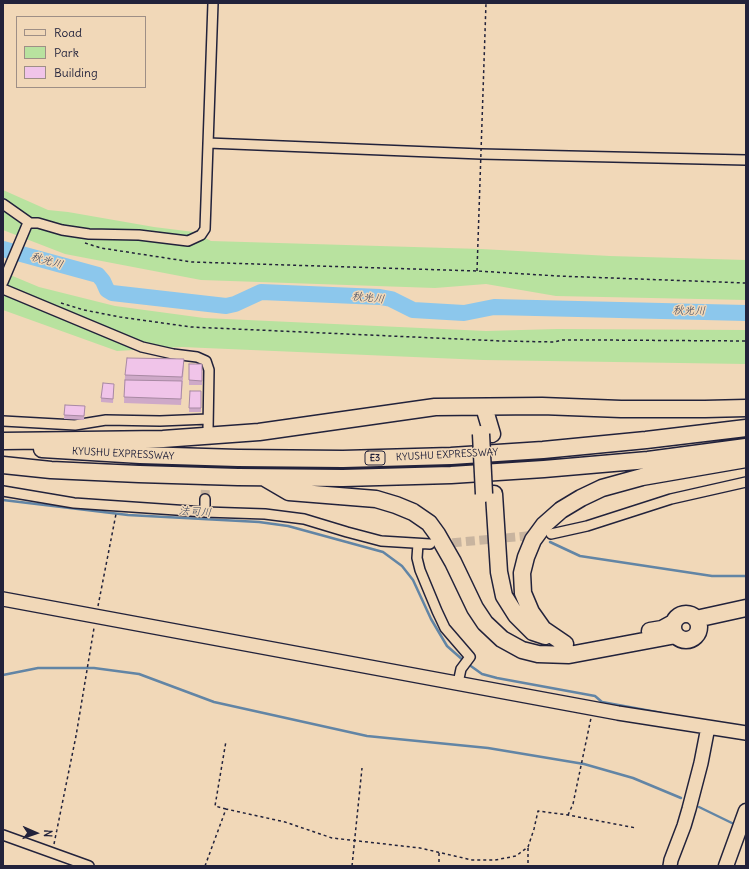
<!DOCTYPE html>
<html>
<head>
<meta charset="utf-8">
<style>
	body { margin:0 }
	#map { position:relative; width:749px; height:869px; overflow:hidden; background:#f1d8b8; font-family:Delius,sans-serif }
	canvas { display:block }
	.frame { position:absolute; inset:0; border:4px solid #22223b; pointer-events:none }
	.legend { position:absolute; left:16px; top:16px; width:130px; height:72px; box-sizing:border-box; background:#f1d8b8; border:1px solid #9e8f86; margin:0; padding:5px 7px; list-style:none; font-size:12px; color:#22223b }
	.legend li { display:flex; align-items:center; gap:8px; height:20px }
	.legend b { width:20px; border:1px solid #9e8f86 }
	.north { position:absolute; left:16px; top:813px; width:40px; height:40px; -webkit-text-stroke:3px #f1d8b8; paint-order:stroke; rotate:92deg; font-size:11px; font-weight:700; line-height:16px; text-align:center; color:#22223b }
	.north::after { content:''; display:block; margin:auto; width:14px; height:18px; background:#22223b; clip-path:polygon(50% 0,100% 100%,50% 72%,0 100%) }
</style>
</head>
<body>
<div id="map">
<canvas width="749" height="869"></canvas>
<div class="frame"></div>
<ul class="legend">
<li><b style="height:5px;background:#f1d8b8"></b>Road</li>
<li><b style="height:11px;background:#b8e29f"></b>Park</li>
<li><b style="height:11px;background:#f0c4e9"></b>Building</li>
</ul>
<div class="north">N</div>
</div>
<script>
const c = document.querySelector('canvas').getContext('2d');
c.lineJoin = 'round';
function paint(path, color) { c.fillStyle = color; c.fill(path, 'evenodd'); }
const toPath = rows => new Path2D(rows.map(r => 'M' + r).join(''));
function strokePath(path, color, width, dash) { c.strokeStyle = color; c.lineWidth = width; c.lineCap = dash ? 'butt' : 'round'; c.setLineDash(dash || []); c.stroke(path); }
function label(font, color, halo, rows, align = 'center') {
  c.font = font + ' Delius,"Klee One",sans-serif'; c.lineWidth = 3; c.setLineDash([]); c.textBaseline = 'middle'; c.strokeStyle = halo; c.fillStyle = color; for (const [text, x, y, turn = 0] of rows) {
    c.save(); c.translate(x, y); c.rotate((+turn || 0) * Math.PI / 180); c.textAlign = isNaN(turn) ? turn : align; if (halo) c.strokeText(text, 0, 0); c.fillText(text, 0, 0); c.restore();
  }
}
paint(toPath([
	[3,190,48,210,68,212,154,227,194,232,211,241,481,249,610,256,746,260,746,300,556,296,486,284,435,288,201,280,65,254,3,230],
	[3,272,39,287,115,306,204,318,486,331,557,329,746,330,746,364,483,360,182,347,117,351,3,310]
]), '#b8e29f');
strokePath(toPath([
	[3,500,128,515,259,522,288,526,383,552,402,566,413,580,431,619,447,646,464,661],
	[550,542,580,556,712,576,746,576],
	[468,664,482,674,497,678,595,696,602,702,662,713],
	[3,675,38,668,94,668,139,674,214,702,367,736,488,748,584,764,633,778,681,798],
	[699,807,736,825]
]), '#6285a5', 2.5);
strokePath(toPath([
	[3,249,98,275,103,281,107,290,112,293,226,306,235,304,261,292,380,297,391,299,413,310,464,313,494,307,746,313]
]), '#8cc7ec', 16);
strokePath(toPath([
	[205,499,207,432],
	[439,544,538,535]
]), '#c8b49f', 9, [9, 4.5]);
const street = toPath([
	[208,143,481,154,746,160],
	[3,204,30,223],
	[3,282,27,225,30,223,38,223,62,230,89,234,139,235,188,241,201,235,205,229,213,3],
	[3,289,142,347,173,354,197,357,206,361,209,370,208,430],
	[3,421,75,425,106,420,160,421,208,419],
	[3,491,74,503,205,512,265,514,304,519,347,532,381,541,430,544],
	[205,512,205,499],
	[551,534,587,526,671,499,746,482],
	[418,544,417,558,420,570,437,611,445,628,470,657,461,669,458,683],
	[3,835,89,866]
]);
const secondary = toPath([
	[3,599,618,713,746,733],
	[670,866,671,860,684,826,689,809,701,763,708,727]
]);
const primary = toPath([
	[726,866,746,811]
]);
const highway = toPath([
	[484,407,492,434],
	[3,441,163,439,259,432,435,407,542,406,621,409,705,409,746,408],
	[42,449,140,455,238,458,343,459,451,456,543,450,646,440,746,428],
	[3,465,51,470,139,474,238,477,343,478,451,475,544,469,648,460,746,447],
	[265,478,289,492,376,499,396,505,413,512,429,523,437,534,453,562,475,608,485,623,502,639,522,650,538,654,569,655,676,635],
	[494,494,499,572,504,596,516,615,533,632,545,636],
	'673 627a13 13 0 1 1 26 0a13 13 0 1 1-26 0Z',
	[696,619,746,608],
	[650,631,662,629,673,623],
	[565,644,543,629,531,612,523,593,522,573,526,557,533,540,544,525,561,510,581,498,602,488,642,477,746,459]
]);
strokePath(street, '#22223b', 12);
strokePath(secondary, '#22223b', 16);
strokePath(primary, '#22223b', 17);
strokePath(highway, '#22223b', 19);
strokePath(toPath([
	[85,243,101,248,192,262,477,271,558,276,746,283],
	[61,303,84,310,120,317,191,327,502,341,554,342,562,340,598,340,746,341],
	[98,606,116,514],
	[226,809,215,806,226,741],
	[568,815,573,804,591,718],
	[54,844,76,736,94,628],
	[528,848,528,866],
	[439,853,439,866],
	[205,866,226,809,285,822,332,838,420,848,472,860,495,860,516,856,528,847,534,829,538,811,568,815,636,828],
	[352,866,362,768]
]), '#22223b', 1.5, [3, 3]);
strokePath(street, '#f1d8b8', 9);
strokePath(secondary, '#f1d8b8', 13);
strokePath(primary, '#f1d8b8', 14);
strokePath(highway, '#f1d8b8', 16);
const highwayBridge = toPath([
	[481,434,484,494]
]);
strokePath(highwayBridge, '#22223b', 19, []);
strokePath(toPath([
	[477,271,486,3]
]), '#22223b', 1.5, [3, 3]);
strokePath(highwayBridge, '#f1d8b8', 16);
paint(toPath([
	[189,364,202,364,202,385,189,385],
	[184,365,181,405,124,403,125,375],
	[114,388,113,403,101,402,101,398],
	[190,391,201,391,201,412,189,412],
	[65,405,85,406,84,420,64,419]
]), '#cea9c8');
const building = toPath([
	[127,358,184,359,182,377,125,375,127,358],
	[189,364,202,364,202,381,189,380,189,364],
	[125,380,182,381,181,399,124,397,125,380],
	[103,383,114,384,113,399,101,398,103,383],
	[190,391,201,391,201,408,189,408,190,391],
	[65,405,85,406,84,416,64,415,65,405]
]);
paint(building, '#f0c4e9');
strokePath(building, '#a889a3', 1);
for (const [x, y, w] of [
	[375,458,20]
]) { const box = new Path2D(); box.roundRect(x - w / 2, y - 7, w, 14, 3); c.fillStyle = '#f1d8b8'; c.fill(box); strokePath(box, '#22223b', 1); }
label('bold 9px', '#22223b', null, [
	["E3",375,458]
]);
label('10px', '#22223b', '#f1d8b8', [
	["KYUSHU EXPRESSWAY",123,454,3],
	["KYUSHU EXPRESSWAY",447,455,-3]
]);
label('italic 11px', '#37435e', '#f1d8b8', [
	["秋光川",47,261,16],
	["秋光川",368,298,6],
	["秋光川",689,311,1],
	["法司川",195,512,4]
]);
</script>
</body>
</html>
